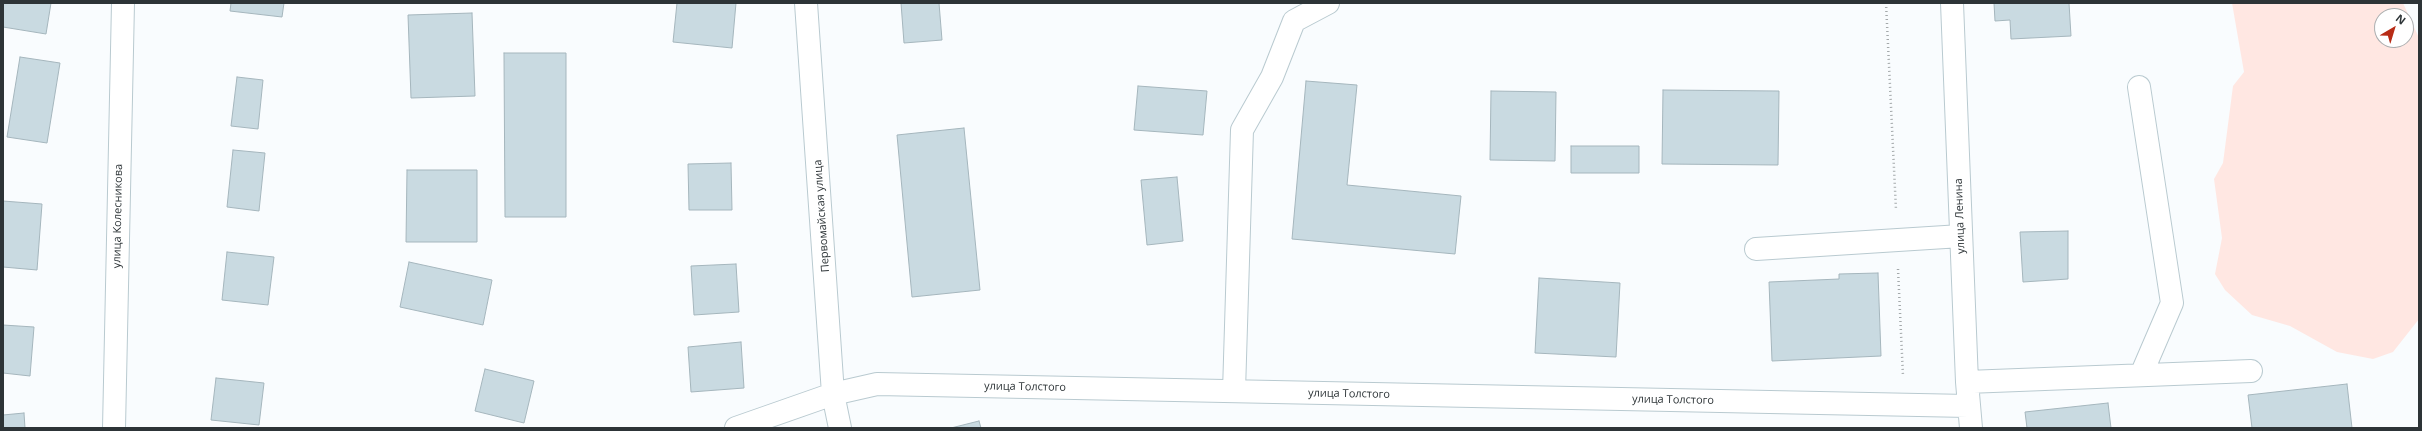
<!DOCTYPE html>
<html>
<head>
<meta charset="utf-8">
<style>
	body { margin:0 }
	#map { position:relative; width:2422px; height:431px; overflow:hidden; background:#f9fcfe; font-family:"Open Sans",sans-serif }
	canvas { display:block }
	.frame { position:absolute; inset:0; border:4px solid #2d3437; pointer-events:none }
	.north { position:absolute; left:2374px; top:8px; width:40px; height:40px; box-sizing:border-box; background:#fff; border:1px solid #abaeaf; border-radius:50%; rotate:38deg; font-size:11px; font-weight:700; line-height:16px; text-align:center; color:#2d3437 }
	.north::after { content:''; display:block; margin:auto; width:14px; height:18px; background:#b82c16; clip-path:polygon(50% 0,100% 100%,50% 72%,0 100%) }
</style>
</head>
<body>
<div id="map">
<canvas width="2422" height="431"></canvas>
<div class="frame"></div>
<div class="north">N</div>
</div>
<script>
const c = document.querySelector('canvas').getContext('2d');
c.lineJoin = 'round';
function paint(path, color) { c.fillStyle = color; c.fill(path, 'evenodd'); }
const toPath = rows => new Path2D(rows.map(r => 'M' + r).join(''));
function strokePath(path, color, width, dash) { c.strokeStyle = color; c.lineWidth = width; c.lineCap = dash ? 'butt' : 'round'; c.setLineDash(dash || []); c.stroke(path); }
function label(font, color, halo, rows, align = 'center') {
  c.font = font + ' "Open Sans",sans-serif'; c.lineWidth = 3; c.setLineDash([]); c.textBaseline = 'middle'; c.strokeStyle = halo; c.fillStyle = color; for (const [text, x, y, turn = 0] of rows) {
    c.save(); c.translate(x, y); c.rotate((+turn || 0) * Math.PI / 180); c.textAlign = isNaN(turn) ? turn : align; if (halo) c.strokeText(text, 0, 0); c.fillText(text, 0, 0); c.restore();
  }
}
paint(toPath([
	[2232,3,2403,3,2419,38,2419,319,2393,352,2373,359,2337,352,2290,326,2252,315,2225,290,2215,274,2222,238,2214,179,2223,163,2233,86,2244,72],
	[2382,16,2406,16,2406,40,2382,40]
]), '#ffe7e2');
const building = toPath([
	[3,3,51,3,46,34,3,27,3,3],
	[231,3,284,3,282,17,230,11,231,3],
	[677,3,736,3,732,48,673,42,677,3],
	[901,3,939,3,942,40,904,43,901,3],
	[1994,3,2069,3,2071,36,2011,39,2010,20,1995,21,1994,3],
	[472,13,475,96,411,98,408,15,472,13],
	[504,53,566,53,566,217,505,217,504,53],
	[20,57,60,63,47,143,7,137,20,57],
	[237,77,263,80,258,129,231,126,237,77],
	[1306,81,1357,85,1347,185,1461,196,1455,254,1292,239,1306,81],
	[1138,86,1207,91,1203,135,1134,130,1138,86],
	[1663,90,1779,91,1778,165,1662,164,1663,90],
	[1491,91,1556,92,1555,161,1490,160,1491,91],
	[964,128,980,290,912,297,897,135,964,128],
	[1571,146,1639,146,1639,173,1571,173,1571,146],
	[233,150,265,153,259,211,227,207,233,150],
	[731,163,732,210,689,210,688,164,731,163],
	[407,170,477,170,477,242,406,242,407,170],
	[1177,177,1183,241,1147,245,1141,180,1177,177],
	[3,201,42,204,37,270,3,267,3,201],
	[2068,231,2068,279,2023,282,2020,232,2068,231],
	[227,252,274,257,268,305,222,300,227,252],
	[409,262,492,280,483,325,400,307,409,262],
	[736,264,739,312,694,315,691,266,736,264],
	[1878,273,1881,356,1772,361,1769,282,1839,279,1839,274,1878,273],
	[1539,278,1620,283,1616,357,1535,353,1539,278],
	[3,325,34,327,30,376,3,373,3,325],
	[741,342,744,388,691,392,688,347,741,342],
	[485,369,534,381,524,423,475,411,485,369],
	[216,378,264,383,259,425,211,420,216,378],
	[2347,384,2352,428,2252,428,2248,395,2347,384],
	[2108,403,2111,428,2027,428,2025,412,2108,403],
	[24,413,25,428,3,428,3,415,24,413],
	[979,421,981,428,951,428,979,421]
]);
paint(building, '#c9dae1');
strokePath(building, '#a5b6bd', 1);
const minor = toPath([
	[806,3,833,394,840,428],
	[1952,3,1967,382,1971,428],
	[2139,87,2172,303,2141,375],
	[1756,249,1961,236],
	[1967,382,2251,371],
	[1234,391,1242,130,1272,77,1294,21,1328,3],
	[114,428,123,3],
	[736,428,833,394,877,384,1968,406]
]);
strokePath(minor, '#b9cad0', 24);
strokePath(toPath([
	[1886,3,1896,210],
	[1898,269,1903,376]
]), '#a4a9ab', 2.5, [1, 3]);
strokePath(minor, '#fff', 22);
label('11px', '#2d3437', '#fff', [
	["улица Колесникова",118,216,-89],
	["Первомайская улица",822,216,-94],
	["улица Ленина",1960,216,-92],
	["улица Толстого",1025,387,1],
	["улица Толстого",1349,394,1],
	["улица Толстого",1673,400,1]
]);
</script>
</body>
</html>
